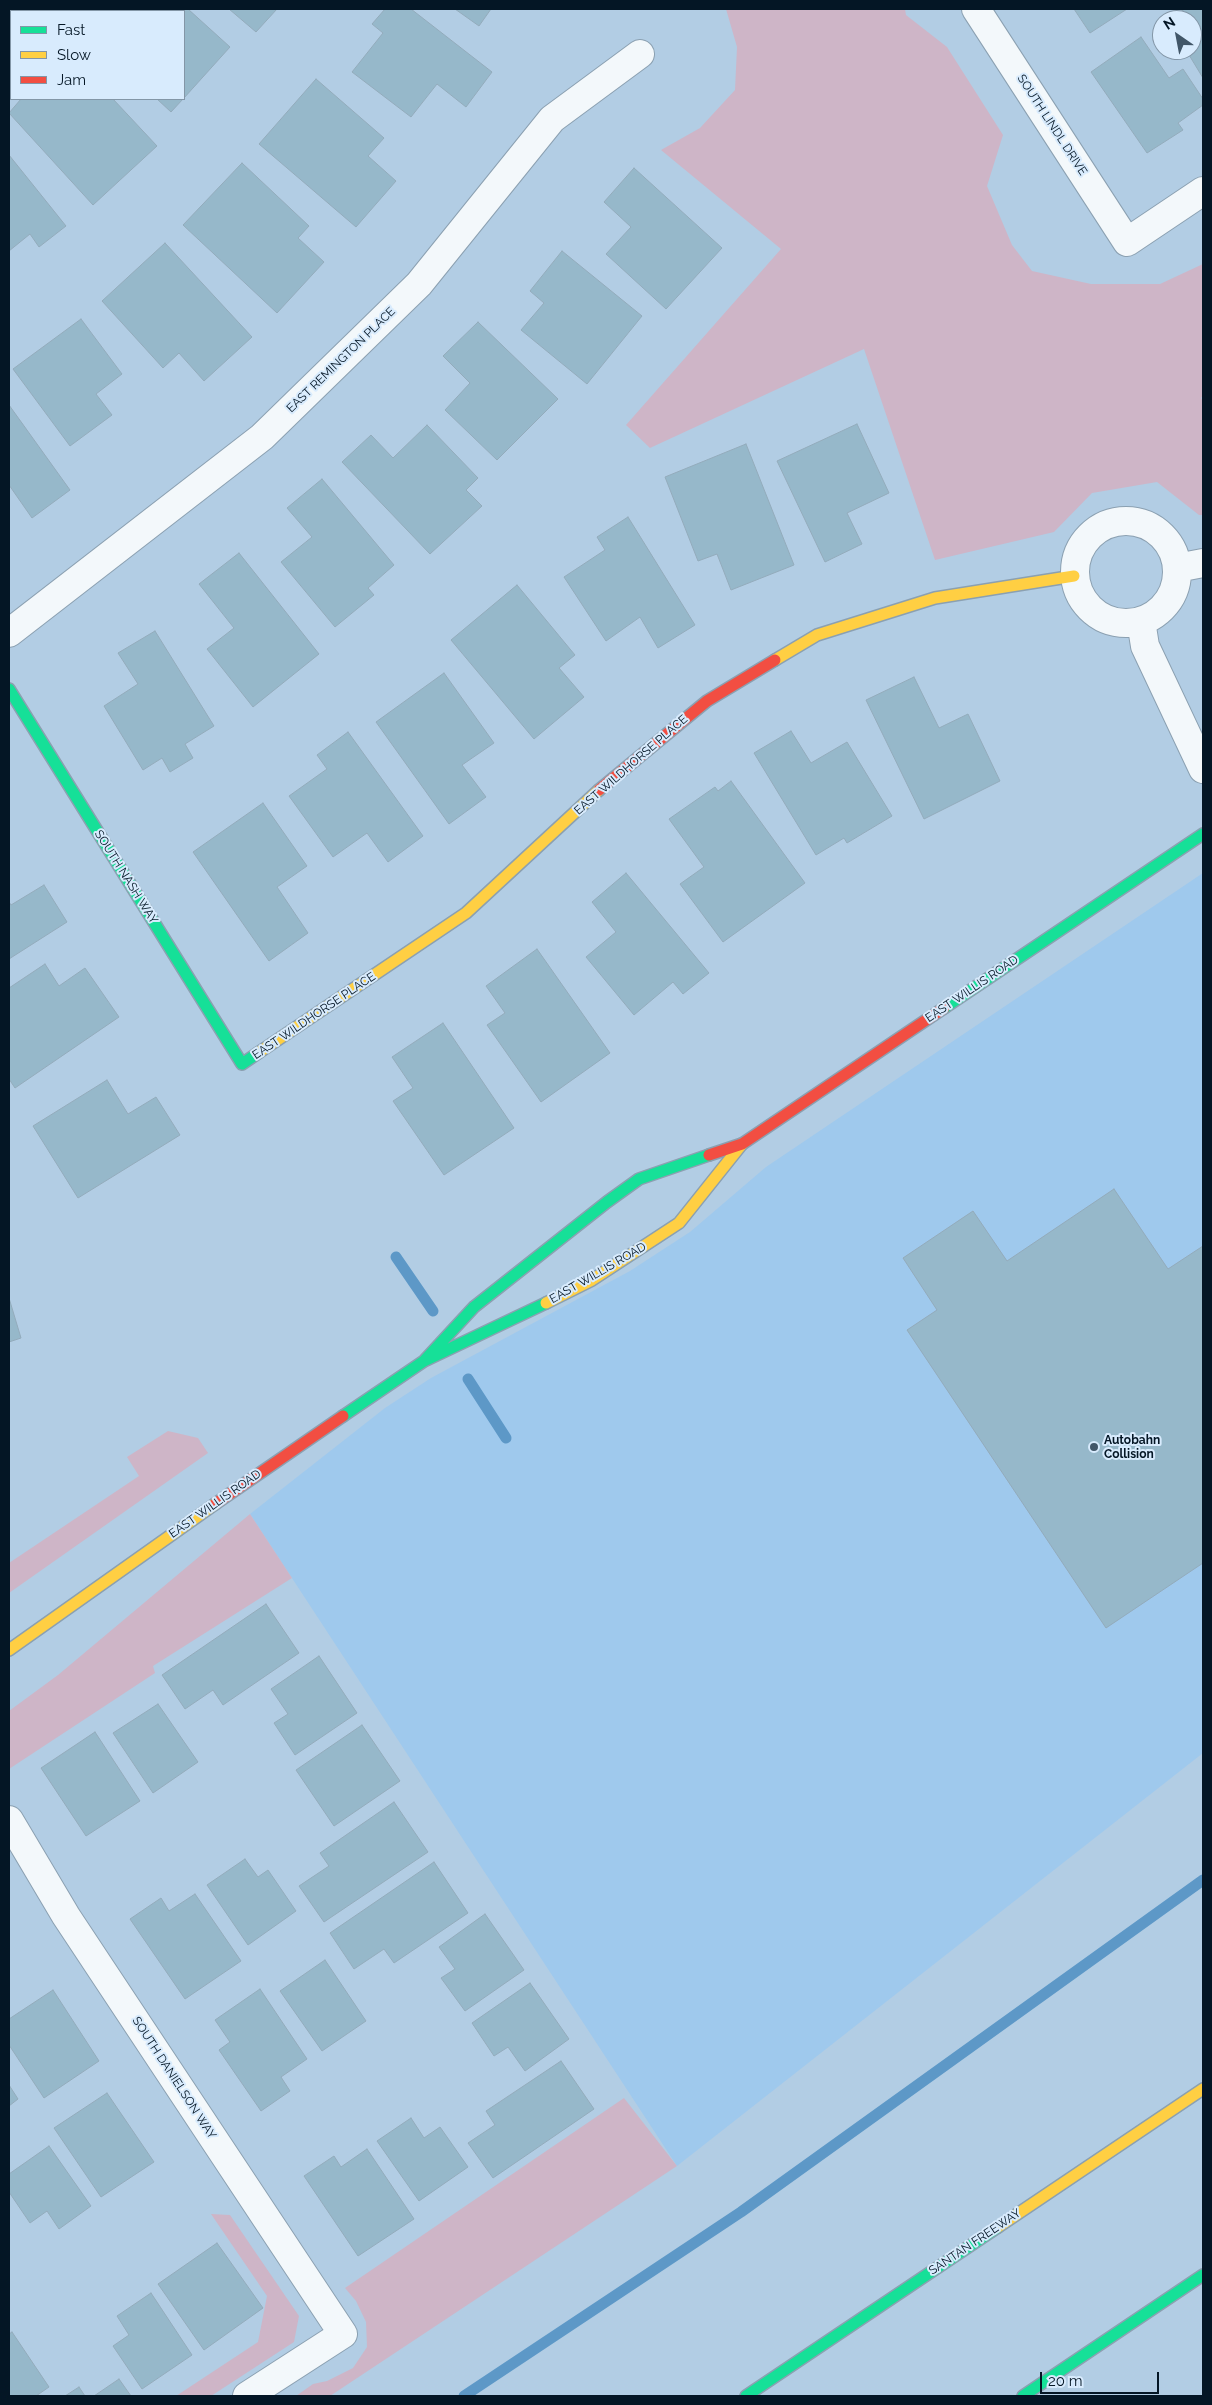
<!DOCTYPE html>
<html>
<head>
<meta charset="utf-8">
<style>
	body { margin:0 }
	#map { position:relative; width:1212px; height:2405px; overflow:hidden; background:#b2cde4; font-family:Raleway,sans-serif }
	canvas { display:block }
	.frame { position:absolute; inset:0; border:10px solid #041625; pointer-events:none }
	.legend { position:absolute; left:10px; top:10px; width:175px; height:90px; box-sizing:border-box; background:#d8ebfd; border:1px solid #8396a7; margin:0; padding:6px 9px; list-style:none; font-size:15px; color:#041625 }
	.legend li { display:flex; align-items:center; gap:10px; height:25px }
	.legend b { width:25px; border:1px solid #8396a7 }
	.north { position:absolute; left:1152px; top:10px; width:50px; height:50px; box-sizing:border-box; background:#d8ebfd; border:1px solid #8396a7; border-radius:50%; rotate:327deg; font-size:14px; font-weight:700; line-height:20px; text-align:center; color:#041625 }
	.north::after { content:''; display:block; margin:auto; width:18px; height:22px; background:#415668; clip-path:polygon(50% 0,100% 100%,50% 72%,0 100%) }
	.scale { position:absolute; left:1040px; top:2372px; width:119px; height:22px; box-sizing:border-box; border:2px solid #041625; border-top:0; padding-left:6px; font-size:15px; line-height:18px; white-space:nowrap; color:#041625; -webkit-text-stroke:4px #d8ebfd; paint-order:stroke }
</style>
</head>
<body>
<div id="map">
<canvas width="1212" height="2405"></canvas>
<div class="frame"></div>
<ul class="legend">
<li><b style="height:6px;background:#16e098"></b>Fast</li>
<li><b style="height:6px;background:#ffcf43"></b>Slow</li>
<li><b style="height:6px;background:#f24e42"></b>Jam</li>
</ul>
<div class="north">N</div>
<div class="scale">20 m</div>
</div>
<script>
const c = document.querySelector('canvas').getContext('2d');
c.lineJoin = 'round';
function paint(path, color) { c.fillStyle = color; c.fill(path, 'evenodd'); }
const toPath = rows => new Path2D(rows.map(r => 'M' + r).join(''));
function strokePath(path, color, width, dash) { c.strokeStyle = color; c.lineWidth = width; c.lineCap = dash ? 'butt' : 'round'; c.setLineDash(dash || []); c.stroke(path); }
function label(font, color, halo, rows, align = 'center') {
  c.font = font + ' Raleway,sans-serif'; c.lineWidth = 4; c.setLineDash([]); c.textBaseline = 'middle'; c.strokeStyle = halo; c.fillStyle = color; for (const [text, x, y, turn = 0] of rows) {
    c.save(); c.translate(x, y); c.rotate((+turn || 0) * Math.PI / 180); c.textAlign = isNaN(turn) ? turn : align; if (halo) c.strokeText(text, 0, 0); c.fillText(text, 0, 0); c.restore();
  }
}
paint(toPath([
	[1203,873,1203,1753,677,2166,250,1514,385,1408,431,1378,630,1271,690,1232,766,1167]
]), '#9fc9ed');
paint(toPath([
	[726,9,905,9,906,15,947,47,1003,135,987,186,1012,245,1032,271,1091,284,1160,284,1203,264,1203,396,1201,398,1203,401,1203,515,1199,515,1157,482,1092,493,1054,532,935,560,864,349,650,448,626,425,781,249,661,150,700,128,735,90,737,47],
	[168,1431,198,1438,208,1453,9,1593,9,1563,139,1476,127,1457],
	[250,1514,292,1578,153,1666,155,1673,9,1769,9,1711,58,1675],
	[624,2098,677,2166,330,2396,296,2396,313,2384,327,2381,353,2368,367,2347,366,2322,356,2301,345,2288],
	[211,2214,230,2215,299,2316,294,2342,211,2396,176,2396,258,2342,267,2296]
]), '#ceb5c7');
strokePath(toPath([
	[396,1257,433,1311],
	[468,1379,506,1438],
	[464,2396,741,2212,1203,1880]
]), '#5d98c7', 11);
const building = toPath([
	[145,9,188,9,230,47,184,98,184,11,143,11,145,9],
	[229,9,277,9,256,32,229,9],
	[385,9,411,9,492,72,466,107,437,84,411,117,352,72,383,33,372,24,385,9],
	[455,9,491,9,479,26,455,9],
	[1074,9,1127,9,1090,33,1074,9],
	[1185,9,1203,9,1203,78,1186,50,1192,50,1192,20,1167,20,1185,9],
	[1141,37,1169,78,1183,69,1203,99,1203,105,1178,123,1183,130,1147,153,1091,72,1141,37],
	[316,79,384,138,368,156,396,181,356,227,259,144,316,79],
	[21,99,113,99,157,146,93,205,9,113,21,99],
	[157,99,183,99,171,112,157,99],
	[9,155,66,226,39,247,30,234,9,251,9,155],
	[242,163,309,226,298,238,324,262,277,313,183,225,242,163],
	[634,168,722,248,666,309,606,254,631,227,604,202,634,168],
	[165,243,252,337,204,381,179,353,163,368,102,301,165,243],
	[562,251,642,316,587,384,521,330,544,303,530,291,562,251],
	[81,319,122,374,96,394,112,415,70,446,13,369,81,319],
	[478,322,558,399,497,460,445,410,470,383,443,356,478,322],
	[9,405,70,490,32,518,9,485,9,405],
	[857,424,889,493,847,513,862,544,825,562,777,461,857,424],
	[427,425,478,478,466,490,482,506,430,554,342,462,371,435,393,458,427,425],
	[746,444,794,565,731,590,717,554,698,561,665,477,746,444],
	[322,479,394,565,368,588,374,595,335,627,281,562,312,537,287,508,322,479],
	[628,517,695,625,658,648,640,617,606,641,564,577,605,550,597,537,628,517],
	[239,553,319,654,253,707,207,649,234,628,199,584,239,553],
	[517,585,575,655,559,668,584,697,534,739,451,640,517,585],
	[155,631,214,726,185,744,193,758,170,772,162,758,143,770,104,706,138,684,118,653,155,631],
	[444,673,494,743,462,765,486,797,449,824,376,722,444,673],
	[914,677,939,728,968,714,1000,781,924,819,866,700,914,677],
	[791,731,811,763,847,742,892,816,847,843,844,838,816,855,754,753,791,731],
	[348,732,423,836,388,862,367,833,333,857,289,796,327,769,317,755,348,732],
	[731,781,805,883,723,942,680,884,704,867,669,819,715,787,718,791,731,781],
	[263,803,307,866,277,887,308,933,269,961,193,852,263,803],
	[626,873,709,973,683,994,673,982,634,1015,586,957,616,932,592,902,626,873],
	[44,885,67,922,9,959,9,902,11,905,44,885],
	[537,949,610,1053,541,1102,487,1025,505,1013,486,986,537,949],
	[45,964,59,986,85,968,119,1017,15,1088,9,1079,9,988,45,964],
	[443,1023,514,1128,444,1175,393,1101,413,1088,392,1057,443,1023],
	[107,1080,128,1114,156,1097,180,1135,78,1198,33,1126,107,1080],
	[1114,1189,1168,1269,1203,1246,1203,1563,1106,1628,907,1330,937,1310,903,1258,973,1211,1007,1261,1114,1189],
	[9,1298,21,1338,9,1342,9,1298],
	[266,1604,299,1653,223,1705,213,1690,185,1709,162,1675,266,1604],
	[319,1656,357,1713,295,1755,274,1723,288,1714,271,1689,319,1656],
	[158,1704,198,1762,153,1793,113,1733,158,1704],
	[362,1725,400,1781,334,1826,296,1770,362,1725],
	[95,1732,140,1801,86,1836,41,1768,95,1732],
	[394,1802,428,1852,324,1922,299,1886,329,1866,320,1853,394,1802],
	[245,1859,258,1877,268,1870,296,1911,248,1945,207,1885,245,1859],
	[434,1862,468,1913,394,1963,384,1949,354,1969,330,1933,434,1862],
	[195,1894,241,1961,185,1999,130,1919,161,1898,169,1911,195,1894],
	[485,1914,524,1970,465,2011,441,1978,455,1969,439,1947,485,1914],
	[325,1960,366,2021,322,2051,280,1991,325,1960],
	[530,1983,569,2039,525,2071,508,2047,494,2056,472,2023,530,1983],
	[260,1989,307,2059,281,2077,290,2091,261,2111,219,2050,230,2042,215,2020,260,1989],
	[53,1990,99,2061,44,2098,9,2045,9,2019,53,1990],
	[561,2061,594,2109,493,2178,468,2143,495,2125,486,2111,561,2061],
	[9,2085,18,2099,9,2106,9,2085],
	[107,2093,154,2162,101,2197,54,2128,107,2093],
	[411,2118,424,2138,440,2127,468,2167,419,2201,377,2141,411,2118],
	[49,2146,91,2206,59,2229,47,2211,30,2223,9,2192,9,2174,49,2146],
	[367,2149,414,2219,358,2256,304,2176,334,2156,341,2167,367,2149],
	[217,2243,263,2308,204,2350,158,2284,217,2243],
	[151,2293,192,2355,142,2389,113,2346,129,2335,117,2316,151,2293],
	[12,2332,49,2387,36,2396,9,2396,9,2334,12,2332],
	[119,2379,131,2396,94,2396,119,2379],
	[79,2387,85,2396,65,2396,79,2387]
]);
paint(building, '#96b8ca');
strokePath(building, '#93abbb', 1);
const street = toPath([
	[976,9,1127,242,1203,191],
	'1075 572a51 51 0 1 1 102 0a51 51 0 1 1-102 0Z',
	[1177,568,1203,563],
	[1141,621,1145,646,1203,769],
	[9,633,262,437,419,284,552,119,640,54],
	[9,1820,66,1916,343,2334,247,2396]
]);
const fast = toPath([
	[9,689,242,1064,258,1053],
	[944,1008,1203,834],
	[424,1361,474,1307,607,1202,639,1179,709,1155],
	[343,1416,424,1361,546,1303],
	[746,2396,998,2227],
	[1023,2396,1203,2275]
]);
const slow = toPath([
	[775,660,817,635,935,598,1074,576],
	[258,1053,466,913,599,790],
	[546,1303,592,1280,679,1223,742,1144],
	[9,1650,215,1504],
	[998,2227,1203,2089]
]);
const jam = toPath([
	[599,790,707,701,775,660],
	[709,1155,742,1144,944,1008],
	[215,1504,343,1416]
]);
strokePath(street, '#8ba0b1', 30);
strokePath(fast, '#8ba0b1', 14);
strokePath(slow, '#8ba0b1', 14);
strokePath(jam, '#8ba0b1', 14);
strokePath(street, '#f3f8fb', 28);
strokePath(fast, '#16e098', 11);
strokePath(slow, '#ffcf43', 11);
strokePath(jam, '#f24e42', 11);
for (const [x, y, r, color] of [
	[1094,1447,5,"#415668"]
]) { const dot = new Path2D(); dot.arc(x, y, r, 0, 2 * Math.PI); c.fillStyle = color; c.fill(dot); strokePath(dot, '#d8ebfd', 2); }
label('12px', '#041625', '#d8ebfd', [
	["SOUTH LINDL DRIVE",1052,125,57],
	["EAST REMINGTON PLACE",341,360,-44],
	["EAST WILDHORSE PLACE",631,765,-41],
	["SOUTH NASH WAY",126,877,58],
	["EAST WILLIS ROAD",972,989,-34],
	["EAST WILDHORSE PLACE",314,1016,-34],
	["EAST WILLIS ROAD",598,1273,-30],
	["EAST WILLIS ROAD",215,1504,-35],
	["SOUTH DANIELSON WAY",174,2078,57],
	["SANTAN FREEWAY",975,2242,-34]
]);
label('bold 12px', '#041625', '#d8ebfd', [
	["Autobahn",1104,1440],
	["Collision",1104,1454]
], 'left');
</script>
</body>
</html>
